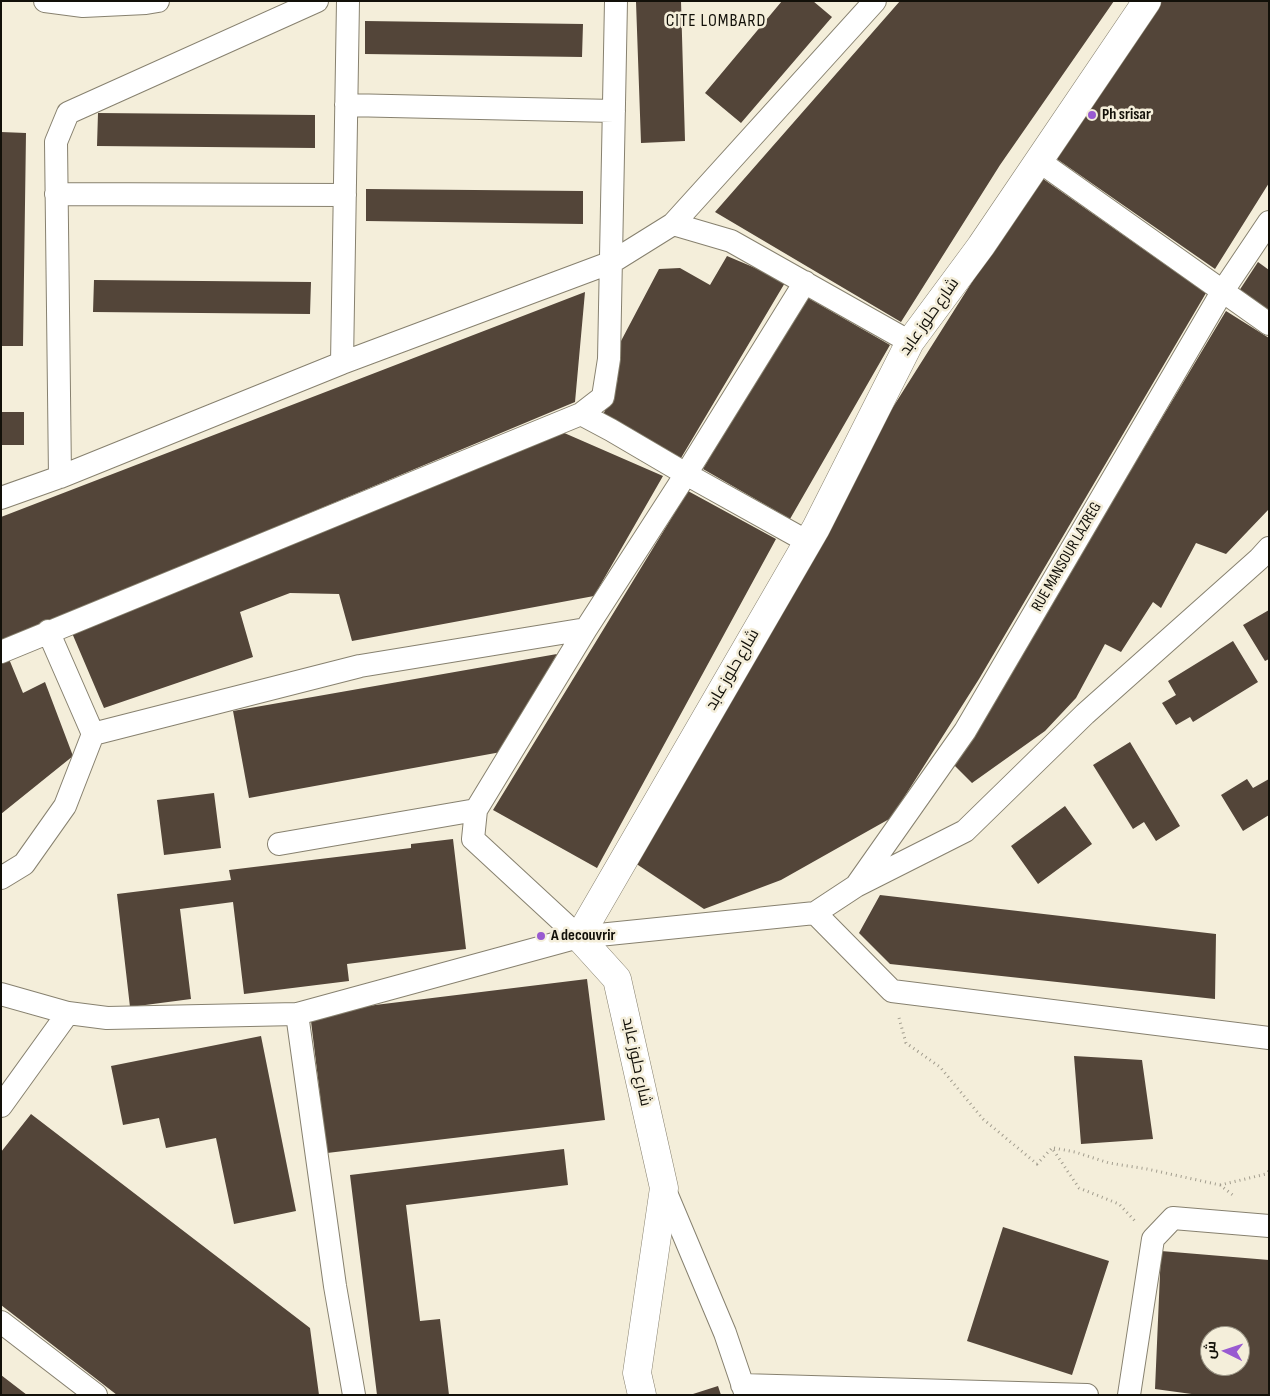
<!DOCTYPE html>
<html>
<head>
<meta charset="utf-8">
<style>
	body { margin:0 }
	#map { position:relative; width:1270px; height:1396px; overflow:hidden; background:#f4eeda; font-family:"Sofia Sans Condensed",Cairo,sans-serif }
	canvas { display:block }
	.frame { position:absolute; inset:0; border:2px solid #121009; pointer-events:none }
	.north { position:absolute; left:1200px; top:1326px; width:50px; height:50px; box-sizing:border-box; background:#f4eeda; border:1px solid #9a9586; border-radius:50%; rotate:274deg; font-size:14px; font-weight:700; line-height:20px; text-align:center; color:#121009 }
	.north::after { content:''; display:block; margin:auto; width:18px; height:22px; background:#995ad1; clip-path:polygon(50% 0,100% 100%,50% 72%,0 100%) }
</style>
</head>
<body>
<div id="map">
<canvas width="1270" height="1396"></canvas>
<div class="frame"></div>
<div class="north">ش</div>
</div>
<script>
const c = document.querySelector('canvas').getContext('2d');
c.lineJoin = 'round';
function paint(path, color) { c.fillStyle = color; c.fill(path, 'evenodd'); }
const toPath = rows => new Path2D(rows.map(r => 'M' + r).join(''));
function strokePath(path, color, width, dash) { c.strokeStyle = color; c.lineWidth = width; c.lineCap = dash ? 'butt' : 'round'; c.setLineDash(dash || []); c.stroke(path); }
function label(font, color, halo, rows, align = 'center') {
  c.font = font + ' "Sofia Sans Condensed",Cairo,sans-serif'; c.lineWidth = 5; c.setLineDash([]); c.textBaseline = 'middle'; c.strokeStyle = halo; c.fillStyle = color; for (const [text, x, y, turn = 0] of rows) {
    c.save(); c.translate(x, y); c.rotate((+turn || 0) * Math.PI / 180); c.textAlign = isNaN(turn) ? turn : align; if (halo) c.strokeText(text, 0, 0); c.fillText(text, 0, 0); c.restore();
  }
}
paint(toPath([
	[681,1,685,141,641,143,636,2],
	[782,1,813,1,832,17,741,123,705,93],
	[900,1,1114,1,1000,165,901,322,715,212],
	[1162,1,1269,1,1269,183,1215,269,1054,157],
	[365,21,583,24,582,57,365,54],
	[98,113,315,115,315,148,97,146],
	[1,132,26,133,23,346,1,346],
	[1039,176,1206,293,979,679,891,818,781,880,704,909,635,863,888,415],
	[366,189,583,191,583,224,366,221],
	[727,256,786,281,681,458,603,415,617,383,621,341,659,269,680,268,710,285],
	[1258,262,1269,270,1269,315,1237,294],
	[94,280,311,282,310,314,93,312],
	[585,292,575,402,1,642,1,517],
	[803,295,890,345,790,519,703,469],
	[1226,311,1269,338,1269,509,1226,554,1196,543,1161,608,1153,602,1121,652,1105,644,1076,698,1045,731,972,783,954,765],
	[1,412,24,412,24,445,1,445],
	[562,432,663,476,594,596,352,641,339,594,290,593,240,612,253,657,104,708,72,633],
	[688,491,776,539,597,868,493,810],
	[1269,610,1269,659,1265,661,1243,625],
	[1233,641,1258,682,1193,722,1190,717,1176,725,1162,703,1176,695,1168,681],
	[557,654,501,752,249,798,233,711],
	[9,659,23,693,45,682,73,756,1,814,1,662],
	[1130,742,1180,826,1156,841,1144,822,1133,829,1093,765],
	[1247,779,1253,788,1269,779,1269,815,1243,831,1221,795],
	[214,793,221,848,164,855,157,800],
	[1065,806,1092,844,1038,884,1011,846],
	[453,839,466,949,347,964,349,981,244,994,233,902,180,909,191,999,130,1007,117,894,231,880,229,870,411,848,411,844],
	[880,895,1216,934,1215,999,890,964,859,933],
	[587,979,605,1120,327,1153,310,1013],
	[261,1036,296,1211,234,1224,216,1138,166,1148,159,1118,123,1125,111,1066],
	[1074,1056,1142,1060,1153,1139,1081,1144],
	[31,1114,310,1328,319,1395,117,1395,1,1305,1,1152],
	[564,1149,568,1185,406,1205,420,1321,440,1319,449,1395,377,1395,350,1175],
	[1003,1227,1109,1261,1072,1375,967,1341],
	[1161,1251,1269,1260,1269,1395,1199,1395,1155,1389],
	[1210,1336,1240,1336,1240,1366,1210,1366],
	[1,1375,27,1395,1,1395],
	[718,1386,721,1395,693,1395,693,1394]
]), '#534539');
const street = toPath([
	[45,1,83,6,146,3,158,1],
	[346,105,614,111],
	[1039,161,1269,324],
	[56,194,345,195],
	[673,224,875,1],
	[342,363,348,1],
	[581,414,603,397,609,359,616,1],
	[60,477,56,142,68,113,317,1],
	[1,498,60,477,342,363,612,262,673,224,731,241,910,342],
	[48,631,93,734,360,666,586,629],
	[1,652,581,414,611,430,686,474,808,542],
	[279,844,476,810],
	[1,878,24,864,65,806,93,734],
	[856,886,965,731,1222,292,1269,222],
	[815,913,856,886,965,831,1085,714,1259,559,1269,548],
	[579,937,473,839,476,810,586,629,686,474,805,282],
	[1,994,68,1013,107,1018,297,1014,579,937,815,913,892,991,1269,1038],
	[297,1014,335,1286,354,1395],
	[1,1106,68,1013],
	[664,1188,725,1333,746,1395],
	[1,1322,96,1395],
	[742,1385,1087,1395],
	[1129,1395,1153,1239,1173,1218,1269,1226]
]);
const secondary = toPath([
	[642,1395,637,1373,664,1188,617,979,579,937,816,528,910,342,981,246,1147,1]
]);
strokePath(street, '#87816f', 24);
strokePath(secondary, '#87816f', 29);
strokePath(toPath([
	[899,1018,906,1043,940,1067,983,1119,1037,1164,1052,1148,1079,1188,1119,1204,1135,1221],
	[1054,1148,1075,1152,1109,1163,1147,1169,1220,1185,1234,1196],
	[1220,1185,1266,1174,1269,1171]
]), '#a29d8e', 3, [1, 4]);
strokePath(street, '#fff', 22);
strokePath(secondary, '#fff', 28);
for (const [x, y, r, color] of [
	[1092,115,5,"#995ad1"],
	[541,936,5,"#995ad1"]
]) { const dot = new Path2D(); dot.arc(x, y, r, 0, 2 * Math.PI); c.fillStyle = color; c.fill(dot); strokePath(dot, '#f4eeda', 2); }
label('bold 16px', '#121009', '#f4eeda', [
	["Ph srisar",1102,115],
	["A decouvrir",551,936]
], 'left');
label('16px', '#121009', '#f4eeda', [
	["شارع حلوز عابد",930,317,-55],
	["RUE MANSOUR LAZREG",1067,557,-60],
	["شارع حلوز عابد",733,670,-60],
	["شارع حلوز عابد",636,1062,78]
]);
c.letterSpacing = '1px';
label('18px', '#121009', '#f4eeda', [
	["CITE LOMBARD",716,21]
]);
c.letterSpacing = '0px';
</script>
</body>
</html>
